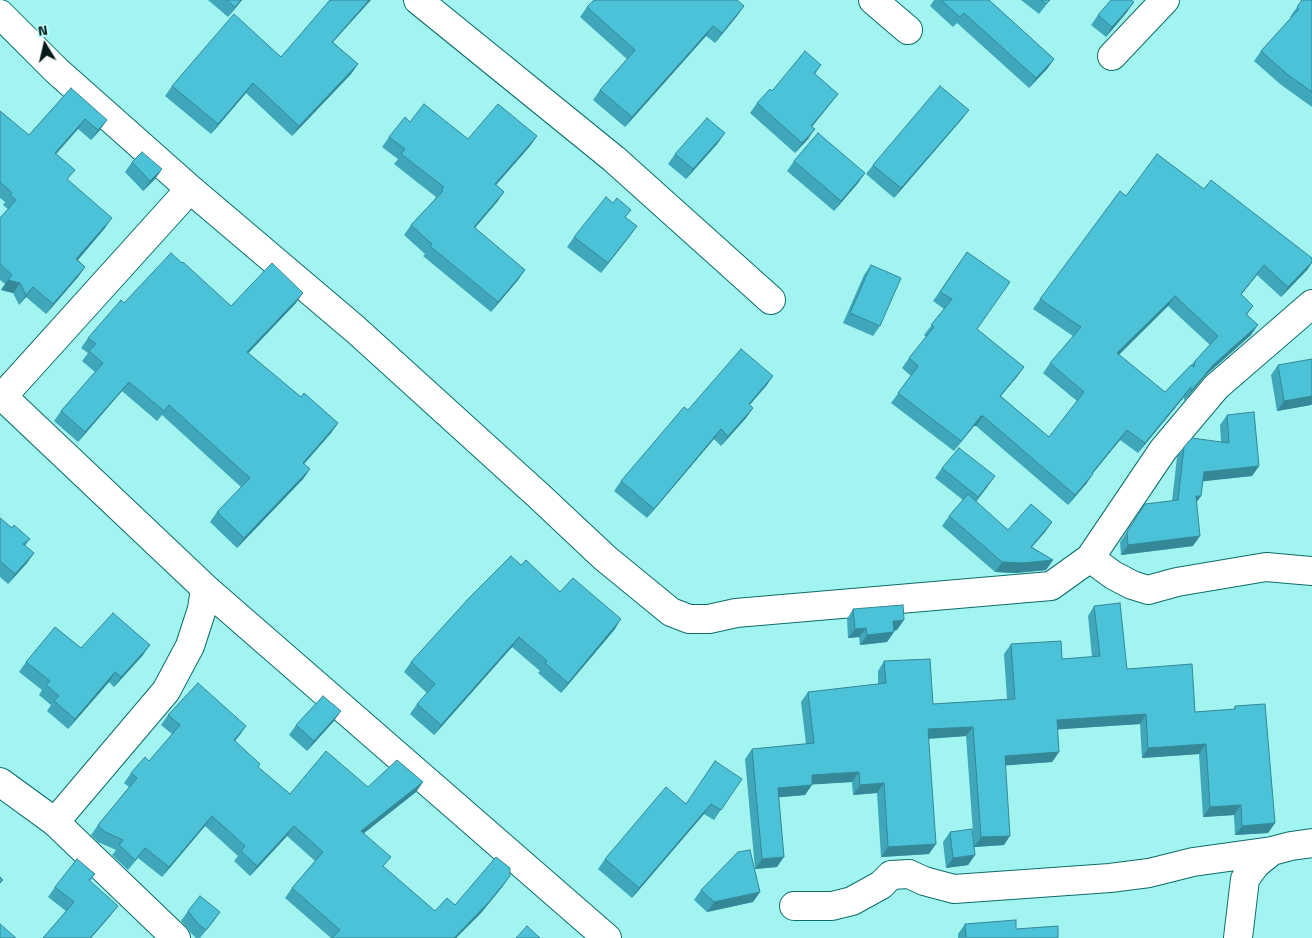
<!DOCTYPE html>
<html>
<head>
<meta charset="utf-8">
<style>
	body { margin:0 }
	#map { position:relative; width:1312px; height:938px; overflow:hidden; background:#a2f4f0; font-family:"Titillium Web",sans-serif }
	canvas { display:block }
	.north { position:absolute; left:20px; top:20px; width:50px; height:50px; -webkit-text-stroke:4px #befefa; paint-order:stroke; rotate:351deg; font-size:14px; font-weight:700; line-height:20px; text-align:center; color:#031c1b }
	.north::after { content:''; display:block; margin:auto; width:18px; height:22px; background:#031c1b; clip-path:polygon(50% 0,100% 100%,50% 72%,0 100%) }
</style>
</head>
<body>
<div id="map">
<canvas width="1312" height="938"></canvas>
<div class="north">N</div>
</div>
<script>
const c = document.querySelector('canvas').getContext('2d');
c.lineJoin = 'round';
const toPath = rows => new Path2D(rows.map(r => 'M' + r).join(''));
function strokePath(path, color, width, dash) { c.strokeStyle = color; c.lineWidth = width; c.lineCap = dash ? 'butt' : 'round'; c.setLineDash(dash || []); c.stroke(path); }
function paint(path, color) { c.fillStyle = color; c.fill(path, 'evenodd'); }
const minor = toPath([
	[418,0,614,159,771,300],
	[873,0,908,30],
	[0,14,57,71,190,189,355,329,539,496,605,558,671,612,689,619,709,619,736,613,1051,586,1090,558],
	[1112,56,1165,0],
	[1312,304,1216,387,1163,450,1090,558,1113,575,1132,585,1148,590,1177,582,1266,567,1312,571],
	[0,394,205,588,607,938],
	[3,396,190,189],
	[0,782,55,822,176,938],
	[55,822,166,691,190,646,202,609,205,588],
	[794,906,832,906,852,901,881,885,891,875,909,874,924,881,954,889,1110,878,1149,873,1193,862,1272,851,1291,846,1312,843],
	[1238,938,1245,879,1256,864,1272,851]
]);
strokePath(minor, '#0d6d6a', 30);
strokePath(minor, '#fff', 28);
paint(toPath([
	[208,0,242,0,228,17],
	[934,0,989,0,1054,59,1047,69,1029,88,957,23,953,27,930,6],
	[1021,0,1050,0,1039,14],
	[1302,0,1312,0,1312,107,1280,84,1254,61,1261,51,1291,18,1290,17],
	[744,6,737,16,715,43,706,36,625,127,593,100,600,90,627,59,580,17,587,7],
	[1127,12,1106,37,1091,25,1098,15],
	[333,42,358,64,351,74,292,136,246,93,211,134,165,96,172,86],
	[821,65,815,74,838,94,831,103,812,127,808,139,795,153,750,113,757,103,772,91],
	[71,88,100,130,91,140,78,129,56,154,68,180,105,228,78,260,85,267,78,277,46,314,26,297,19,305,13,293,1,290,5,284,0,280,0,218,8,209,3,205,5,202,0,198,0,111,29,135],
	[969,110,962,119,894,198,866,174,873,165],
	[410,122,468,139,537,136,530,146,496,185,504,192,497,202,475,228,525,270,518,280,491,312,423,256,425,254,404,235,411,225,434,200,436,197,394,164,398,159,382,147,389,137],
	[718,143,686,179,668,164,675,154],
	[794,161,865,173,858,183,834,211,787,171],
	[132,162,162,169,155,179,143,191,125,172],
	[1204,189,1312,258,1312,263,1307,270,1281,297,1257,275,1241,294,1253,306,1247,315,1251,335,1206,375,1184,401,1184,397,1138,453,1120,440,1092,474,1086,484,1068,505,976,426,974,426,954,451,891,403,911,376,902,368,909,358,926,337,924,335,944,309,933,301,967,252,977,329,1024,367,1001,396,1049,437,1077,401,1043,373,1050,363,1073,336,1033,309,1040,299,1126,196],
	[1168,306,1210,345,1195,361,1191,365,1165,392,1119,355],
	[637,226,601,273,567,247,574,237],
	[182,263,231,306,296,303,248,353,301,397,338,423,331,433,304,464,310,469,303,479,237,548,210,522,217,512,241,487,162,415,157,421,122,391,78,442,54,421,61,411,95,372,82,361,88,353,81,348,88,338,124,303],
	[871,265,880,326,873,336,843,323,864,275],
	[1278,365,1311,405,1277,411,1271,375],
	[773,376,766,386,749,405,753,408,746,418,721,446,714,439,647,518,614,491,621,481,688,410],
	[1227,415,1259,466,1252,476,1202,481,1196,503,1193,546,1121,555,1120,542,1145,504,1172,501,1177,457,1184,447,1221,442,1220,425],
	[942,468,988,486,976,502,1008,530,1052,522,1045,532,1032,547,1053,560,1046,570,1016,573,995,572,942,526,949,516,963,500,935,478],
	[0,518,12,528,30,539,25,546,34,553,27,563,8,584,0,577],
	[521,565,615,629,561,693,538,673,540,671,512,647,434,735,410,714,417,704,427,693,404,672,411,662],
	[1094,606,1127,669,1195,712,1233,710,1235,706,1275,823,1268,833,1235,835,1234,815,1203,817,1199,754,1142,758,1140,724,1057,729,1059,752,1052,762,1006,765,1004,845,974,847,966,736,929,739,929,854,881,857,877,793,853,795,852,782,812,784,805,795,779,797,777,867,755,869,745,759,752,749,806,744,801,702,808,692,878,684,878,671,884,661,933,704,1007,699,1004,654,1011,644,1062,659,1092,657,1088,616],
	[853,609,897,630,894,631,887,642,860,645,859,637,848,638,847,619],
	[81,648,143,655,114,687,109,682,68,729,47,711,51,705,39,695,42,690,19,672,26,662],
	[168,715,246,726,235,741,258,767,290,794,423,782,416,792,364,833,384,867,435,911,455,905,503,886,481,913,456,938,331,938,285,898,292,888,315,861,287,836,250,876,234,861,238,856,205,826,162,877,138,858,128,870,112,855,116,850,98,842,91,835,98,825,129,787,124,783,131,773,149,761,172,734,161,725],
	[334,721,307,751,289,735,296,725],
	[742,779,714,820,704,814,632,898,598,869,605,859,686,803],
	[950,832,975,855,968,865,946,868,943,842],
	[95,874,90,881,111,915,91,938,43,938,66,911,48,897,55,887],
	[701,890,760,892,753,902,707,912,694,900],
	[188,911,220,912,200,938,196,938,191,933,181,921],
	[965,924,1016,929,1058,938,958,938,958,934]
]), '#40a7ba');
paint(toPath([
	[241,0,242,0,228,17,235,7],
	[369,0,371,0,325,51,332,42],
	[1134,2,1127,12,1106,37,1112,27],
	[744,6,737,16,715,43,722,33],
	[713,26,706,36,625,127,632,117],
	[1054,59,1047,69,1029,88,1036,78],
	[358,64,351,74,292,136,299,126],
	[253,83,246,93,211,134,218,124],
	[838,94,831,103,804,136,811,126],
	[969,110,962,119,894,198,901,188],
	[85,119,78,129,48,163,55,153],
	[107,120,100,130,91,140,98,130],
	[815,129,808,139,795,153,802,143],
	[725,133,718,143,686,179,693,169],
	[537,136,530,146,488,194,495,184],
	[162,169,155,179,143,191,150,181],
	[865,173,858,183,834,211,841,201],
	[504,192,497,202,467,237,474,227],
	[112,218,105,228,70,269,76,259],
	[637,226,630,236,601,273,608,263],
	[1312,262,1307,270,1281,297,1288,287],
	[1264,265,1257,275,1234,304,1241,294],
	[85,267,78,277,46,314,53,304],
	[525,270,518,280,491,312,498,302],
	[8,280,20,283,13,293,1,290],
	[33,287,26,297,19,305,26,295],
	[303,293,296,303,240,362,247,352],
	[1175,296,1168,306,1110,363,1117,353],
	[1258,325,1251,335,1206,375,1184,401,1191,391,1213,365],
	[1024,367,1017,377,993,405,1000,396],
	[773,376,766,386,742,414,749,404],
	[129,382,122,391,78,442,85,432],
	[1191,387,1184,397,1138,453,1145,443],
	[1312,396,1312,404,1311,405,1277,411,1284,401],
	[753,408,746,418,721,446,728,436],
	[981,416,983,416,976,426,974,426,954,451],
	[338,423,331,433,296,473,303,463],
	[721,429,714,439,647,518,654,509],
	[1127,430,1120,440,1085,483,1092,473],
	[1259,466,1252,476,1197,482,1204,472],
	[310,469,303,479,237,548,244,538],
	[1093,474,1086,484,1068,505,1075,495],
	[995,476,988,486,971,507,978,497],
	[1196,496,1201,496,1194,506],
	[1052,522,1045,532,1024,556,1031,547],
	[1200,536,1193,546,1121,555,1128,545],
	[34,553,27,563,8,584,15,574],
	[1053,560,1046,570,1016,573,995,572,1002,562],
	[621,619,615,629,561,693,568,683],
	[904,620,897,630,886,631,893,621],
	[866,628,859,637,848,638,855,629],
	[894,632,887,642,860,645,867,635],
	[519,637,512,647,434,735,441,725],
	[150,645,143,655,114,687,121,677],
	[115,672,109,682,68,729,75,719],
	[341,711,334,721,307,751,314,741],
	[1146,714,1140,724,1050,730,1057,720],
	[246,726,239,736,227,750,234,740],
	[973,727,966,736,921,739,928,729],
	[1206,744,1199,754,1142,758,1148,748],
	[1059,752,1052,762,998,766,1005,756],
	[859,772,852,782,805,785,812,775],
	[423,782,416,792,354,841,361,831],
	[884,783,877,793,853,795,860,785],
	[812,785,805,795,771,798,778,788],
	[711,804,704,814,632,898,639,888],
	[1241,805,1234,815,1203,817,1210,807],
	[212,816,205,826,162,877,169,867],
	[1275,823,1268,833,1235,835,1242,826],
	[294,826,287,836,250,876,257,866],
	[1010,836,1004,845,974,847,981,837],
	[936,844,929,854,881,857,888,847],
	[975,855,968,865,946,868,953,858],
	[784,857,777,867,755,869,762,859],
	[510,876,503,886,481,913,456,938,454,938],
	[760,892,753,902,707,912,714,902],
	[118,906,111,915,91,938,90,938],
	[220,912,213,922,200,938,206,930]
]), '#348897');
const building = toPath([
	[227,0,241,0,235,7,227,0],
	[330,0,369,0,332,42,358,64,299,126,253,83,218,124,172,86,234,14,281,57,330,0],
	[594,0,737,0,744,6,722,33,713,26,632,117,600,90,635,50,587,7,594,0],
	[941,0,989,0,1054,59,1036,78,964,13,960,17,941,0],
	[1041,0,1050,0,1046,4,1041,0],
	[1111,0,1131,0,1134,2,1112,27,1098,15,1111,0],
	[1302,0,1312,0,1312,92,1287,74,1261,51,1299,9,1297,7,1302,0],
	[805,51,821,65,814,73,838,94,811,126,815,129,802,143,757,103,770,89,772,91,805,51],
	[940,86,969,110,901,188,873,165,940,86],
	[71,88,107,120,98,130,85,119,55,153,75,170,67,179,112,218,76,259,85,267,53,304,33,287,26,295,20,283,8,280,12,275,0,264,0,218,16,200,10,195,12,193,0,182,0,111,29,135,71,88],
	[424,104,468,139,498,104,537,136,495,184,504,192,474,227,525,270,498,302,430,246,432,244,411,225,443,191,441,190,444,187,401,154,405,149,389,137,405,117,410,122,424,104],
	[707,118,725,133,693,169,675,154,707,118],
	[818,133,865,173,841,201,794,161,818,133],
	[142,152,162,169,150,181,132,162,142,152],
	[1157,154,1204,189,1211,180,1312,258,1312,262,1288,287,1264,265,1241,294,1253,306,1246,314,1258,325,1213,365,1191,391,1191,387,1145,443,1127,430,1092,473,1093,474,1075,495,983,416,981,416,961,441,898,393,918,366,909,358,934,327,931,325,952,299,940,292,967,252,1010,282,977,329,1024,367,1000,396,1049,437,1084,392,1050,363,1081,327,1040,299,1120,191,1126,196,1157,154],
	[1175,296,1218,336,1195,361,1194,367,1191,365,1165,392,1117,353,1175,296],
	[606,197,613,203,617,198,631,210,625,217,637,226,608,263,574,237,606,197],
	[171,253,182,263,183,262,231,306,272,263,303,293,247,352,301,397,304,393,338,423,303,463,310,469,244,538,217,512,250,478,169,405,164,411,129,382,85,432,61,411,103,363,89,351,96,344,88,338,121,300,124,303,171,253],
	[871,265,901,278,880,326,850,313,871,265],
	[741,349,773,376,749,404,753,408,728,436,721,429,654,509,621,481,684,407,688,410,741,349],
	[1312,359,1312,396,1284,401,1278,365,1312,359],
	[1254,412,1259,466,1204,472,1201,496,1196,496,1200,536,1128,545,1127,532,1145,504,1178,500,1184,447,1192,438,1229,443,1227,415,1254,412],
	[959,448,995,476,978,497,942,468,959,448],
	[968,494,1008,530,1031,504,1052,522,1031,547,1053,560,1023,563,1002,562,949,516,968,494],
	[0,518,12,528,14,525,30,539,23,544,34,553,15,574,0,561,0,518],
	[511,556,521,565,526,560,560,592,573,578,621,619,568,683,545,663,547,661,519,637,441,725,417,704,435,684,411,662,469,598,511,556],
	[1120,603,1127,669,1192,664,1195,712,1235,709,1235,706,1265,704,1275,823,1242,826,1241,805,1210,807,1206,744,1148,748,1146,714,1057,720,1059,752,1005,756,1010,836,981,837,973,727,928,729,936,844,888,847,884,783,860,785,859,772,812,775,812,785,778,788,784,857,762,859,752,749,814,743,808,692,886,683,884,661,930,659,933,704,1015,699,1011,644,1061,641,1062,659,1100,656,1094,606,1120,603],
	[903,605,904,620,893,621,894,632,867,635,866,628,855,629,853,609,903,605],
	[113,613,150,645,121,677,115,672,75,719,54,701,59,696,46,685,50,681,26,662,55,627,81,648,113,613],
	[198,683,246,726,234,740,260,764,258,767,290,794,326,751,368,787,397,760,423,782,361,831,391,857,383,866,435,911,447,898,455,905,496,857,510,868,510,876,488,903,454,938,332,938,340,930,292,888,323,852,294,826,257,866,241,851,245,846,212,816,169,867,145,848,135,860,119,845,123,840,105,832,98,825,137,778,131,773,145,757,149,761,180,725,168,715,198,683],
	[323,696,341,711,314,741,296,725,323,696],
	[715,761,742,779,721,810,711,804,639,888,605,859,666,787,686,804,715,761],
	[972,829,975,855,953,858,950,832,972,829],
	[750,850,760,892,714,902,701,890,738,852,750,850],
	[77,859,95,874,89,880,118,906,90,938,43,938,74,902,55,887,77,859],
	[0,877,3,880,0,883,0,877],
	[200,896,220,912,206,930,198,924,188,911,200,896],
	[1016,920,1016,929,1058,926,1058,938,966,938,965,924,1016,920],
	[0,924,16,938,0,938,0,924],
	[527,926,540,938,516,938,527,926]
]);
paint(building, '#4bc2d8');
strokePath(building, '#348897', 1);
</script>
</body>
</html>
